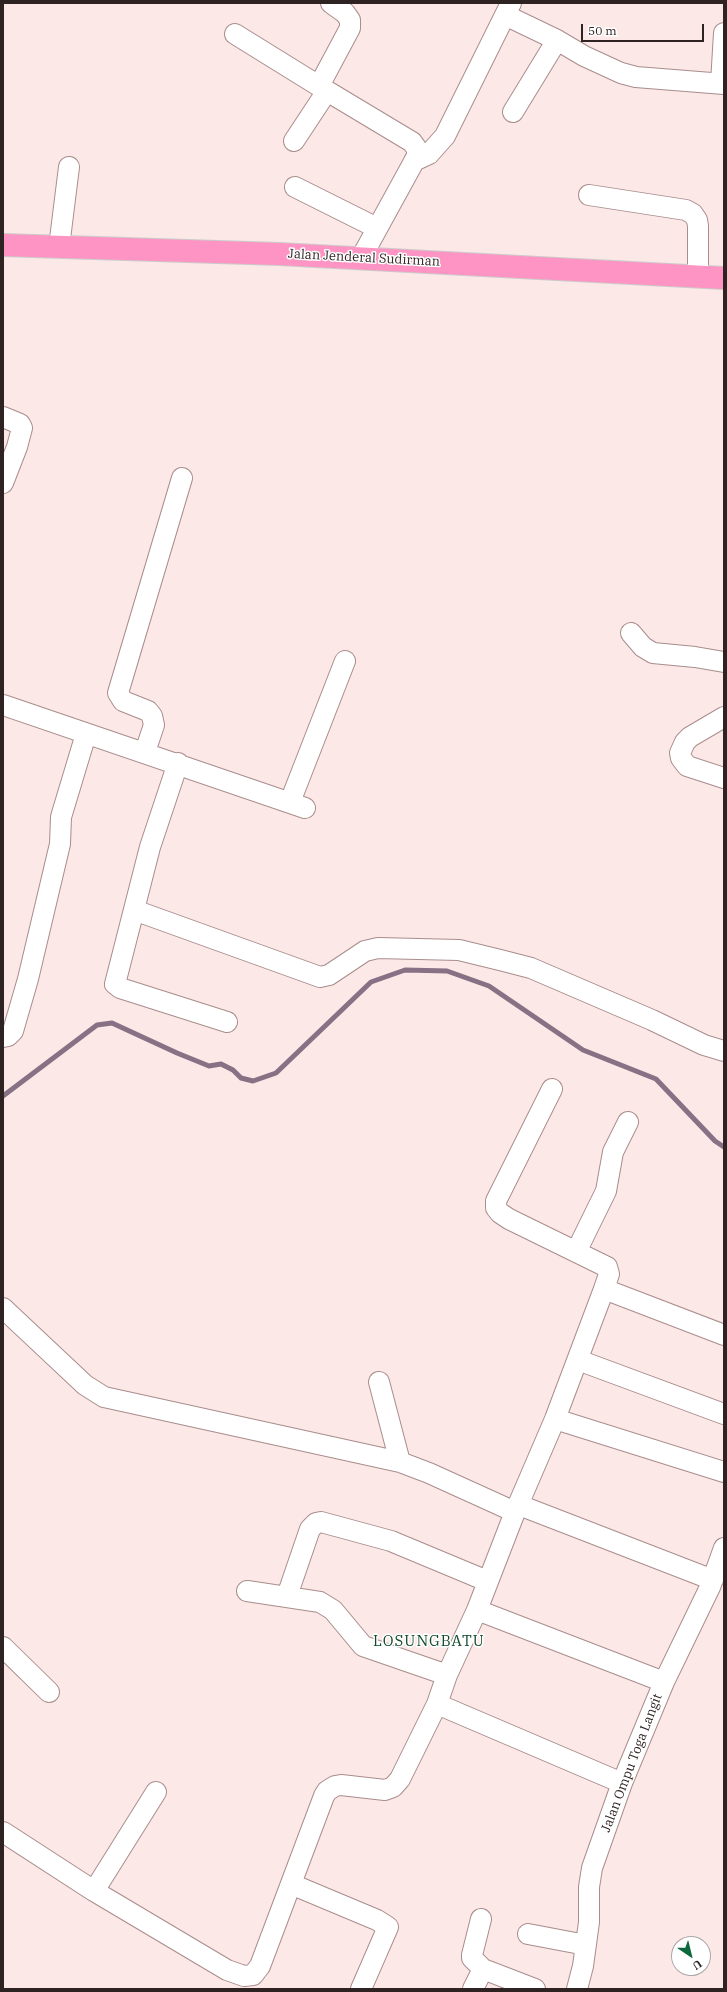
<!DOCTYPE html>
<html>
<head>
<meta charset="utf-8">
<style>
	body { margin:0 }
	#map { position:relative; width:727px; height:1992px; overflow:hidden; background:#fbe8e7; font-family:"IBM Plex Serif",serif }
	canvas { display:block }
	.frame { position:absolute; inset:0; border:4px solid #2e2322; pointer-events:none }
	.north { position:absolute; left:671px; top:1936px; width:40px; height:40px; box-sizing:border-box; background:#fff; border:1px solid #aba7a7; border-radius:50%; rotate:145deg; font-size:11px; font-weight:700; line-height:16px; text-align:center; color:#2e2322 }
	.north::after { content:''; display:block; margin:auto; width:14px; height:18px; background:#0b693c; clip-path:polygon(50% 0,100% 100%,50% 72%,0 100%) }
	.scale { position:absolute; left:581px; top:24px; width:123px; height:18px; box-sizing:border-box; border:2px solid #2e2322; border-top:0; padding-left:5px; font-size:12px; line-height:14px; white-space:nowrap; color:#2e2322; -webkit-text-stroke:3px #fff; paint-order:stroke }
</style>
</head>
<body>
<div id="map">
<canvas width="727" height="1992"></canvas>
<div class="frame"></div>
<div class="north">U</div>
<div class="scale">50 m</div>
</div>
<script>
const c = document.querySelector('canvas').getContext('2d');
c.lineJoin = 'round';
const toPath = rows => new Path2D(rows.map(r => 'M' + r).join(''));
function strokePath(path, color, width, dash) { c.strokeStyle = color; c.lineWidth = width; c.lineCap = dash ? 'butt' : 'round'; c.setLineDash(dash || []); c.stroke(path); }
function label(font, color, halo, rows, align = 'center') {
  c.font = font + ' "IBM Plex Serif",serif'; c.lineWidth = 3; c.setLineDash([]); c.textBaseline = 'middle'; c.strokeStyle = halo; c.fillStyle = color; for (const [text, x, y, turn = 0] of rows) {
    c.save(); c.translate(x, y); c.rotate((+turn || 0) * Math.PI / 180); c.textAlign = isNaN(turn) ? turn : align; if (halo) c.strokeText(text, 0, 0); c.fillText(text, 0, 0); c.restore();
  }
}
strokePath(toPath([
	[3,1096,97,1025,112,1023,177,1053,209,1066,221,1064,233,1070,241,1078,253,1081,276,1073,371,982,405,970,447,971,489,986,583,1050,656,1079,715,1141,724,1147]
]), '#877184', 5);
const minor = toPath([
	[505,15,557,40,584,56,621,73,636,77,724,84],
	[235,34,327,91,294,141],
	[721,83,724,33],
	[319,86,350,28,350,20,345,13,331,3],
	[327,91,412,142,417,149,417,156,361,258],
	[513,112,557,40],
	[414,161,429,154,445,136,511,3],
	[295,187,377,228],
	[589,195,686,210,693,214,697,220,698,226,698,276],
	[59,247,69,167],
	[3,417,20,424,22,428,17,447,3,483],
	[631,633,643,647,653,653,695,657,724,662],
	[3,705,305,808],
	[724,717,690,737,685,742,680,753,681,758,687,766,724,778],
	[145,752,154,725,152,716,148,711,123,701,118,693,182,478],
	[178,763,150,847,115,984,120,988,227,1022],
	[290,802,345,661],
	[134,910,320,977,329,975,365,951,378,948,459,950,500,960,531,968,652,1020,704,1045,724,1051],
	[3,1037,8,1036,13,1031,28,979,60,844,61,817,86,734],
	[552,1089,496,1201,496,1208,500,1213,509,1219,607,1267,609,1274,604,1289],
	[576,1252,606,1191,613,1152,628,1122],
	[3,1308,85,1385,104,1397,400,1462,429,1473,515,1512],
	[578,1360,724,1414],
	[379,1382,400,1462],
	[555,1419,724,1472],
	[519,1505,713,1580],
	[247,1591,320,1602,333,1610,363,1646,447,1675],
	[287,1596,310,1529,316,1523,321,1522,391,1541,487,1581],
	[477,1610,664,1682],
	[3,1647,49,1692],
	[437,1704,622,1783],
	[3,1832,94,1891,227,1970,244,1976,253,1975,260,1966,324,1796,327,1791,335,1786,341,1785,385,1790,393,1787,400,1779,437,1704,447,1675,477,1610,515,1512,555,1419,604,1289,724,1335],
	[291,1884,377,1920,388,1927,361,1989],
	[94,1891,156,1792],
	[481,1919,472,1955,472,1958,483,1969],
	[528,1934,586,1945],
	[473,1989,483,1969,535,1989],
	[577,1989,583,1966,589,1922,589,1887,592,1868,622,1783,664,1682,710,1587,724,1548]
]);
const highway = toPath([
	[3,245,279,254,724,278]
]);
strokePath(minor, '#a98d8c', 22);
strokePath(highway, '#cdcaca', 24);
strokePath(minor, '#fff', 20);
strokePath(highway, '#fe94c3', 22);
label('13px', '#2e2322', '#fff', [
	["Jalan Jenderal Sudirman",364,258,3],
	["Jalan Ompu Toga Langit",632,1763,-69]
]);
c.letterSpacing = '1px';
label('15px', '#0f4a2b', '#fff', [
	["LOSUNGBATU",429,1642]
]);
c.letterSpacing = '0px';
</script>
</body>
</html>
